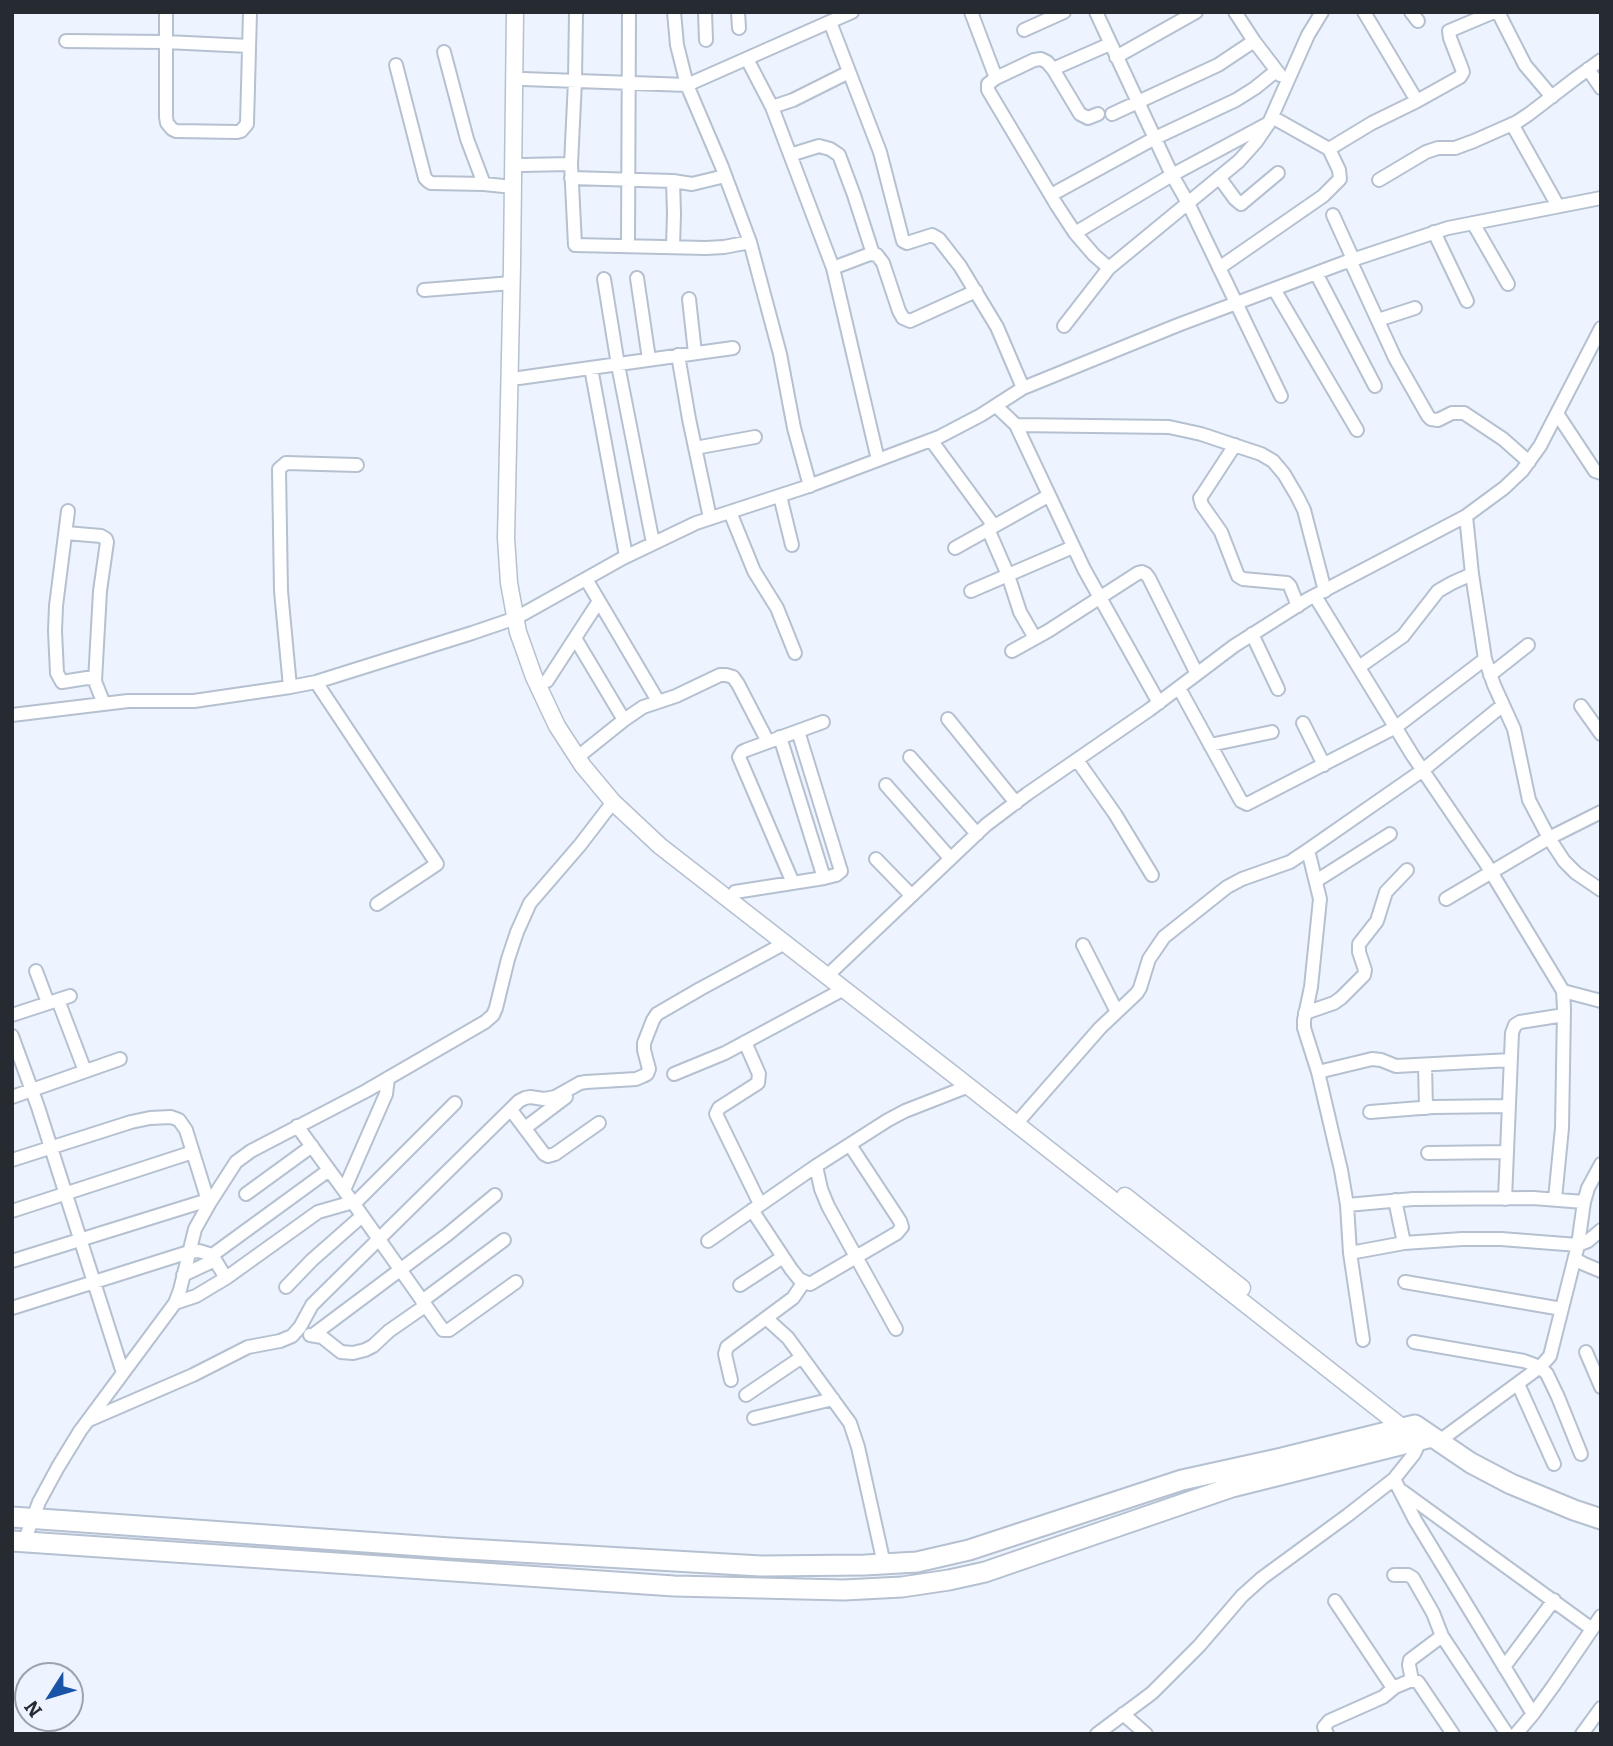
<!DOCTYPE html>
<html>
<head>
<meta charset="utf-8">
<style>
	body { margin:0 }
	#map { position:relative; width:1613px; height:1746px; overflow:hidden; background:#edf4ff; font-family:Bitter,serif }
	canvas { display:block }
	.frame { position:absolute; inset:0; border:14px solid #262a31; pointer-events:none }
	.north { position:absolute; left:14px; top:1662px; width:70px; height:70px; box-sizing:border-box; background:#edf4ff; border:2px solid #9da3ad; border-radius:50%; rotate:233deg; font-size:19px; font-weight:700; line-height:28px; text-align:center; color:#262a31 }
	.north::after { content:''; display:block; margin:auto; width:24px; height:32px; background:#1a54a6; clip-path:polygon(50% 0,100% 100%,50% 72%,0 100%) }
</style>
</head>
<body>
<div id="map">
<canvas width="1613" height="1746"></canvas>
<div class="frame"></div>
<div class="north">N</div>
</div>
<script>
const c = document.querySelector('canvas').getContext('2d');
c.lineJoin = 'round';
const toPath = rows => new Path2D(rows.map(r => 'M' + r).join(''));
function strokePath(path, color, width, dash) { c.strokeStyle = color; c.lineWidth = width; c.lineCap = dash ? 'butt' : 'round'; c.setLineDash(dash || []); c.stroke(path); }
const minor = toPath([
	[166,12,166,117,167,123,172,129,176,131,237,132,241,131,247,124,250,12],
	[576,12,575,81,571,164,575,245,706,248,724,247,750,242],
	[674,12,677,45,687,85,722,167,750,242,780,354,794,428,810,486],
	[705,12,706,40],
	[738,12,739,28],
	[971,12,996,78],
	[1096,12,1172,175,1188,203,1281,396],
	[1235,12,1254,41,1280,75],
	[1364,12,1417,101],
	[1411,12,1418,21],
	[1498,12,1525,65,1552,97],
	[830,22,880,152,903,241,907,243,932,235,939,239,960,266,997,327,1023,388],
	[1024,30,1064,12],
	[66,41,166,42,249,46],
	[444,52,467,139,484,184],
	[1116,57,1196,12],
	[747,59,772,107,833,268,878,460],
	[396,65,425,178,428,181,431,183,484,184,513,187],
	[1053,69,1110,44],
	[1588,69,1601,88],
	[523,79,687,85,852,12],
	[772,107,793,100,849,72],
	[1098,114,1088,118,1080,114,1053,69,1047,62,1041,59,1034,60,996,78,988,84,988,90,1056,204,1075,233,1094,255,1109,268],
	[1112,114,1218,65,1254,41],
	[1512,124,1558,206],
	[1329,149,1372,123,1417,101,1460,77,1463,72,1462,69,1450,38,1449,31,1494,12],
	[790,155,819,146,830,149,839,155,854,195,873,254],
	[522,165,571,164],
	[1219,177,1235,199,1241,204,1278,173],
	[571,178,673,181,692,184,725,176],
	[1379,180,1426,152,1438,148,1455,148,1474,141,1517,122,1529,114,1576,78,1601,60],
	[673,181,674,214,673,247],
	[1051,195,1155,138,1236,100,1255,88,1276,71],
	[1333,215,1353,259],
	[1473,223,1508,284],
	[1434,232,1467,301],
	[1075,233,1172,175,1267,124],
	[628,245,629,12],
	[1350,260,1395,358,1428,416,1431,419,1438,420,1452,413,1464,413,1503,439,1529,462],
	[833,268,870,254,877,255,883,263,899,311,903,318,910,321,976,291],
	[1219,268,1323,196,1340,179,1339,170,1329,149,1272,117],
	[1316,273,1375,386],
	[637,278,649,359],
	[604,279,618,365,653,543],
	[1274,289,1357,430],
	[424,290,512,283],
	[689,299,695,353],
	[1378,320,1415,308],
	[1064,326,1109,268,1239,161,1256,142,1269,123,1308,35,1322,12],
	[678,355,689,419,710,518],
	[591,368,626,556],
	[519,378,733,348],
	[996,406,1016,425,1084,569,1159,703],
	[1558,415,1595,471,1601,473],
	[1016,425,1169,427,1201,434,1261,454,1273,461,1284,474,1297,496,1304,510,1325,591],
	[931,440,994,526],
	[1235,445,1203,494,1200,498,1202,505,1221,532,1238,576,1243,579,1287,583,1290,586,1298,606],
	[695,448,755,437],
	[780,496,792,545],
	[68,511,56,606,55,631,57,673,62,682,87,678,94,679,104,704],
	[730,512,754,571,777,608,795,653],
	[1466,516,1472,574,1485,659,1494,685,1514,729,1529,800,1549,838,1564,861,1576,873,1601,890],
	[988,529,1008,575,1020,612,1035,638],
	[66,533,101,536,106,539,107,542,100,591,95,681],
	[955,548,1048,496],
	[586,579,658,701],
	[971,591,1073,547],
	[1315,596,1413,756,1485,862,1563,991,1564,1009,1562,1128,1555,1199],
	[1252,634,1278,689],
	[575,638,624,720],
	[1012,651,1048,631,1138,573,1142,572,1146,574,1149,578,1197,674],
	[1359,667,1403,636,1438,591,1452,583,1472,574],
	[1490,675,1528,645],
	[547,681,599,601],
	[316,682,437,864,377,904],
	[290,687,281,591,279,469,286,463,357,465],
	[1179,688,1241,801,1247,804,1396,727,1485,659],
	[1581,706,1601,734],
	[12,715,128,701,194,701,290,687,316,682,472,633,516,618,623,558,696,523,806,487,939,437,981,415,1023,388,1178,325,1343,263,1448,228,1601,198],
	[948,719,1016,803],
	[1303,723,1324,765],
	[780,737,824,878],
	[1210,745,1272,732],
	[584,752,624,720,643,707,676,696,720,675,726,675,733,677,738,684,768,742],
	[910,757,977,834],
	[1077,760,1115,814,1152,875],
	[886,785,950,858],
	[1308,850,1320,899,1311,987,1304,1020,1304,1028,1318,1072,1341,1170,1347,1205,1350,1253,1363,1340],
	[876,859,911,895],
	[1316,881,1390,834],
	[793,883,739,757,742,752,746,750,823,722],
	[735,892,824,878,836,875,841,871,798,731],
	[1446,899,1549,838,1601,812],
	[1083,945,1117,1012],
	[36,971,48,1003],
	[827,976,986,825,1027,794,1149,710,1234,646,1308,599,1466,516,1504,488,1522,471,1540,446,1601,328],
	[1563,991,1601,1001],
	[58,1000,85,1071],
	[1305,1013,1334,1003,1341,998,1364,975,1365,970,1359,952,1359,944,1377,921,1386,892,1407,870],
	[12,1015,70,996],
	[12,1036,38,1107,123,1373],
	[745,1042,759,1074,758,1083,719,1108,716,1114,760,1204],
	[1425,1065,1426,1108],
	[1318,1072,1372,1059,1381,1060,1396,1066,1511,1060],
	[674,1074,725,1053,844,989],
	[12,1097,120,1059],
	[511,1110,544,1154,548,1156,555,1154,599,1123],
	[1370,1112,1433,1107,1509,1106],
	[1016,1124,1100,1028,1137,993,1140,988,1149,959,1164,937,1227,887,1242,879,1290,862,1308,850,1423,770,1503,705],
	[297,1126,354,1204,443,1330,449,1330,516,1282],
	[525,1128,566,1097],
	[1428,1153,1506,1152],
	[12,1160,131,1122,150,1118,171,1117,179,1120,186,1130,209,1204],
	[816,1166,821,1189,828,1206,896,1329],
	[344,1190,386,1094,388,1078],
	[246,1194,312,1146],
	[1505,1199,1512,1033,1515,1025,1520,1022,1564,1015],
	[1395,1200,1404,1243],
	[354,1204,455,1103],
	[1347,1205,1413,1199,1533,1198,1584,1202],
	[752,1210,791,1269,799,1279,810,1284,897,1233,902,1227,900,1221,850,1145],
	[12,1211,193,1152],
	[708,1241,816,1166,888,1120,905,1111,969,1086],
	[1350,1253,1404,1243,1462,1239,1501,1239,1578,1245,1588,1241,1601,1230],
	[211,1256,329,1170],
	[1575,1259,1584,1264,1601,1271],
	[12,1261,208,1200],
	[183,1275,215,1260],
	[1405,1282,1562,1309],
	[740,1285,783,1257],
	[286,1287,312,1260,362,1216],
	[422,1301,504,1240],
	[175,1303,196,1296,226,1278,318,1212,353,1202],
	[12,1308,189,1252,199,1251,209,1254,215,1260,226,1278],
	[766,1318,788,1338,850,1423,858,1447,884,1564],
	[310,1335,322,1337,341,1352,353,1353,365,1350,373,1346,389,1331,425,1306],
	[313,1335,448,1234,495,1195],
	[1414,1342,1524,1361,1540,1367,1547,1374,1558,1397,1581,1454],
	[1586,1352,1601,1387],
	[731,1380,725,1354,727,1347,793,1298,804,1282],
	[1518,1384,1554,1464],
	[746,1395,802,1357],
	[754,1418,833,1399],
	[89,1420,193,1375,248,1347,280,1341,292,1336,300,1327,312,1305,320,1297,519,1101,525,1098,530,1097,544,1099,555,1097,580,1083,586,1082,636,1079,643,1076,647,1074,649,1069,644,1050,644,1043,653,1020,657,1014,700,989,785,943],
	[1438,1442,1540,1367,1550,1356,1578,1245,1584,1202,1588,1188,1601,1164],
	[1394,1479,1415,1520,1533,1714],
	[1402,1491,1592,1629],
	[24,1542,39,1502,58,1467,80,1431,175,1303,180,1290,195,1229,209,1204,236,1162,251,1151,366,1091,485,1022,493,1015,496,1008,508,959,517,932,530,903,580,845,613,802],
	[1394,1575,1408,1575,1413,1578,1433,1613,1442,1636,1507,1734],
	[1335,1601,1391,1685,1395,1687,1412,1680,1418,1682,1453,1734],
	[1504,1667,1554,1600],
	[1412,1680,1409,1665,1410,1660,1442,1636],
	[1123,1714,1146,1734],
	[1097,1734,1152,1693,1199,1646,1242,1596,1262,1578,1348,1515,1394,1479,1414,1454,1420,1441],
	[1327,1734,1324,1727,1329,1721,1383,1697,1395,1687],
	[1516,1734,1533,1714,1554,1685,1601,1616],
	[1582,1734,1601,1708]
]);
const major = toPath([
	[515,12,512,265,506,538,509,583,518,632,534,677,557,726,583,766,613,802,660,846,958,1078,1403,1428],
	[1125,1196,1242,1288]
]);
const highway = toPath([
	[12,1517,450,1548,761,1566,865,1565,917,1562,969,1550,1182,1480,1282,1458,1415,1425,1471,1463,1511,1484,1574,1510,1601,1519],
	[12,1541,674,1586,844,1590,902,1587,949,1580,985,1572,1232,1487,1432,1437]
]);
strokePath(minor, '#b5c0d1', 16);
strokePath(major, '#b5c0d1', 19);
strokePath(highway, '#b5c0d1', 23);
strokePath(minor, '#fff', 12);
strokePath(major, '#fff', 16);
strokePath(highway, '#fff', 19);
</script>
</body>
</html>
